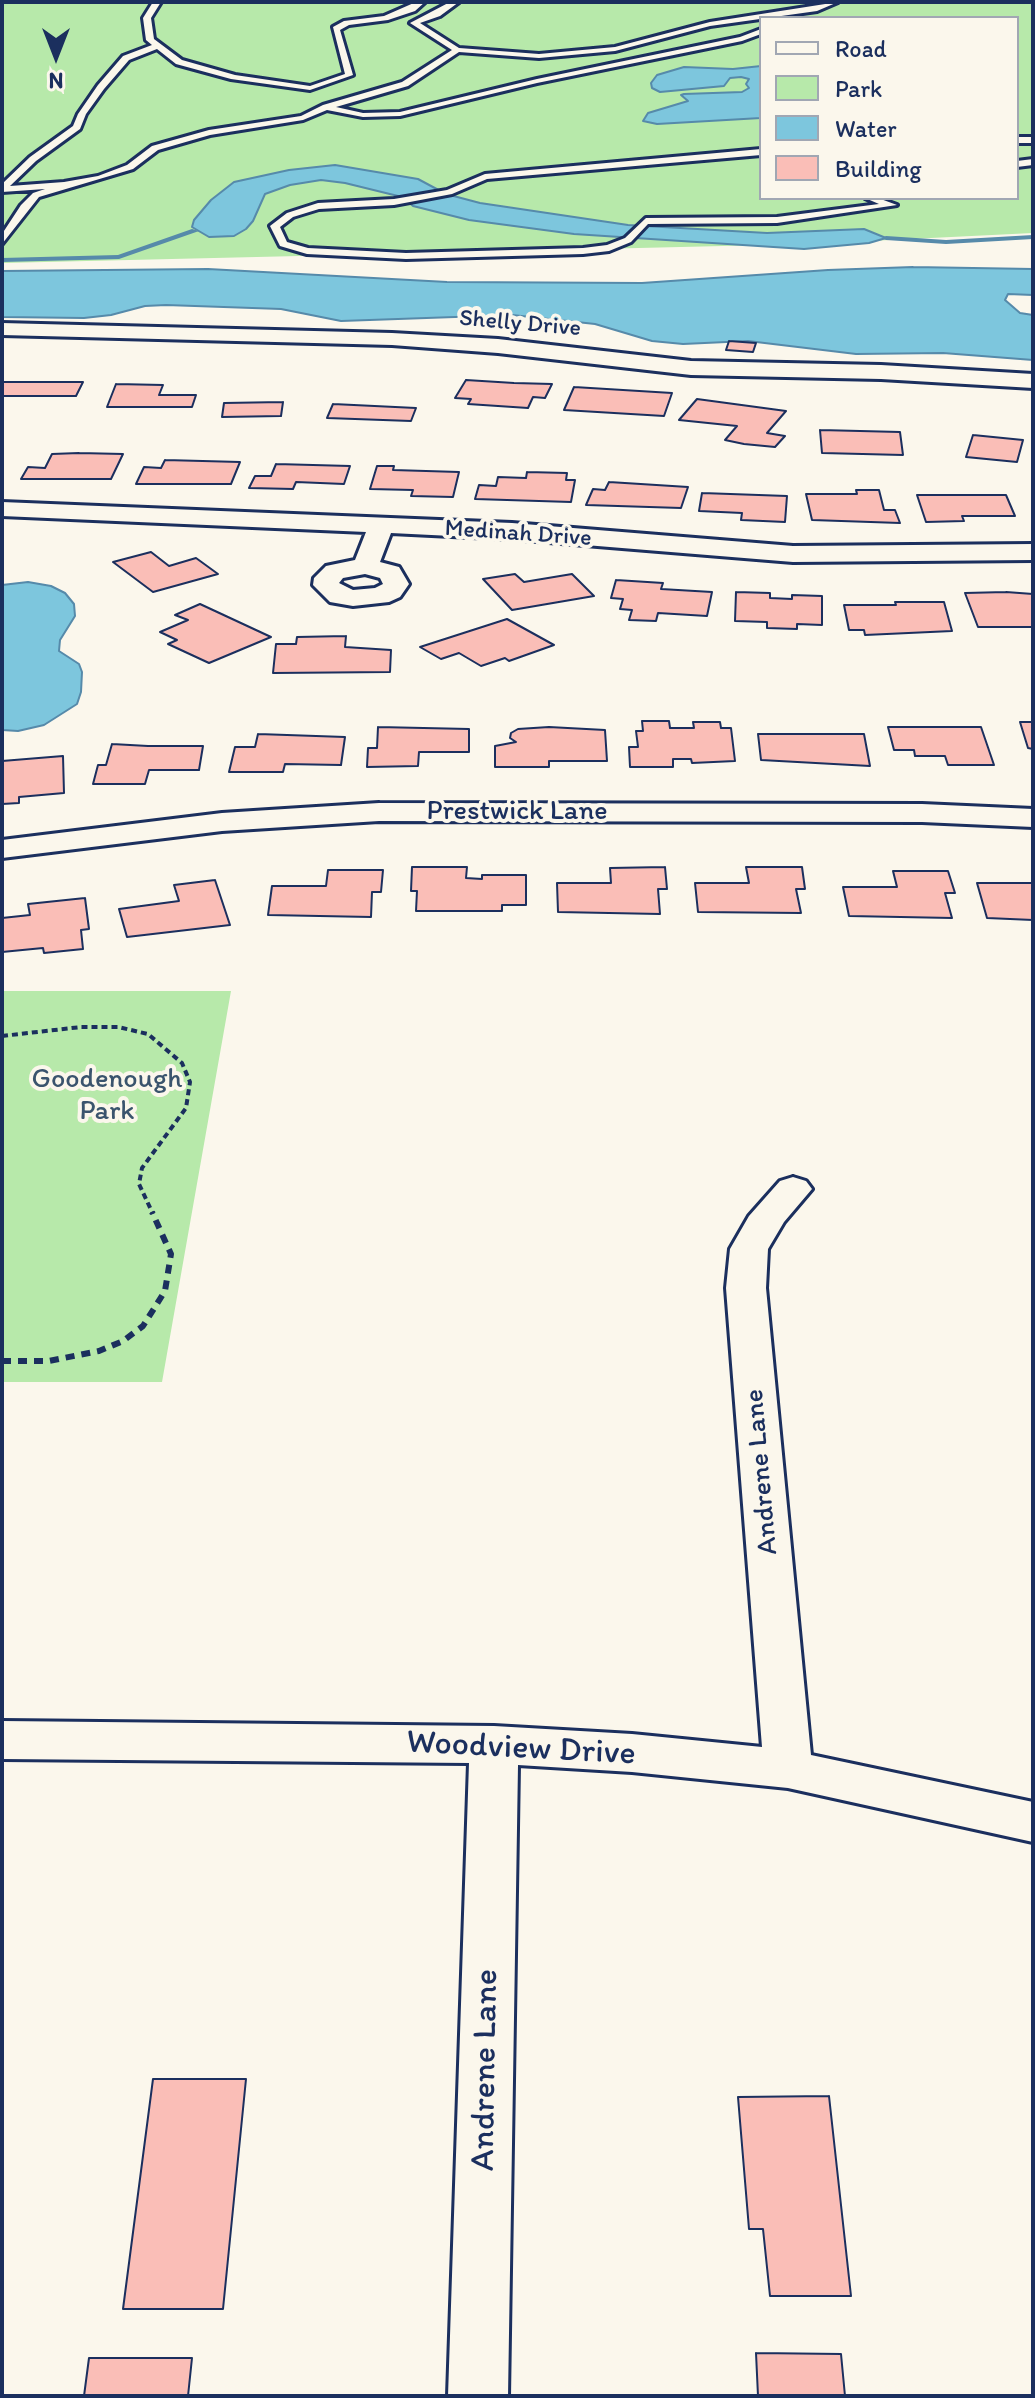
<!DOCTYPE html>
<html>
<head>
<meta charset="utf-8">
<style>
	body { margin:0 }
	#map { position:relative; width:1035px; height:2398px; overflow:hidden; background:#fbf7ec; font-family:Itim,sans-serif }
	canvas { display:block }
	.frame { position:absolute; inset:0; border:4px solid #1b2f5e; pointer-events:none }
	.legend { position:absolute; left:759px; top:16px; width:260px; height:184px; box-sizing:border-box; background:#fbf7ec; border:2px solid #a1a7b3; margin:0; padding:10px 14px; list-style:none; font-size:24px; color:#1b2f5e }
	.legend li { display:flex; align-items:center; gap:16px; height:40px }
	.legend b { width:40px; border:2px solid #a1a7b3 }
	.north { position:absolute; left:16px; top:16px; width:80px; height:80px; -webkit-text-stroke:6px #fbf7ec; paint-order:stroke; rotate:180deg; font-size:22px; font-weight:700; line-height:32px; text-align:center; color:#1b2f5e }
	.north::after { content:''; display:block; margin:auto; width:28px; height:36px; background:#1b2f5e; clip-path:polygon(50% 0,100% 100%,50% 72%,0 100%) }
</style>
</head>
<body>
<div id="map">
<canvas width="1035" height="2398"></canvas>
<div class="frame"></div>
<ul class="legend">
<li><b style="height:10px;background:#fbf7ec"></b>Road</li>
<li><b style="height:22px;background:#b7e9aa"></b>Park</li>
<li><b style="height:22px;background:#7dc6dd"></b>Water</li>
<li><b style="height:22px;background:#fabeb7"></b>Building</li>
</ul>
<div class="north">N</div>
</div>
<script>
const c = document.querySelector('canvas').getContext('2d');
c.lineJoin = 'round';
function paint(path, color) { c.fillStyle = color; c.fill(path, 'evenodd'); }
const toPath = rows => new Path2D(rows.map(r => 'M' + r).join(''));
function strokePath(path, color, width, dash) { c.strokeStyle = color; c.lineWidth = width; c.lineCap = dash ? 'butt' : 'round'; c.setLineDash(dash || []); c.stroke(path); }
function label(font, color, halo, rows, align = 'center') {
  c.font = font + ' Itim,sans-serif'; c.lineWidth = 8; c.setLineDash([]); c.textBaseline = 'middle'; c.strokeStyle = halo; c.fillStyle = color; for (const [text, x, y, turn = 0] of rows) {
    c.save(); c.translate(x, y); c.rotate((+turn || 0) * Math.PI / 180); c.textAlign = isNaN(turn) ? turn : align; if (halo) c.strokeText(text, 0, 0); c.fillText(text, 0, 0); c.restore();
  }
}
paint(toPath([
	[2,2,1033,2,1033,233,808,244,2,263],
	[761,18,1017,18,1017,198,761,198],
	[2,991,231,991,162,1382,2,1382]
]), '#b7e9aa');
const water = toPath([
	[761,66,761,118,657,124,643,121,648,113,688,101,681,95,684,94,742,92,749,88,746,84,749,79,741,77,730,78,724,86,660,92,652,88,651,83,657,75,684,67,733,69,761,66],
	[335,165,418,179,446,194,480,203,628,225,767,233,864,229,886,238,869,243,804,249,574,234,469,220,413,206,402,197,345,183,321,180,290,185,265,194,253,221,246,229,234,236,209,237,192,227,194,220,211,200,234,182,289,170,335,165],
	[913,267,1033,269,1033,295,1008,294,1005,300,1020,313,1033,315,1033,360,943,353,856,354,748,341,683,344,652,341,595,324,512,315,341,321,281,309,166,305,145,306,111,315,84,318,2,317,2,271,208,269,447,282,642,283,828,270,913,267],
	[28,582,51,586,65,593,74,604,75,616,60,640,59,651,79,664,82,672,81,692,77,704,44,725,18,731,2,730,2,585,28,582]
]);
paint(water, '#7dc6dd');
strokePath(water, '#568aaa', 2);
paint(toPath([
	[192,229,199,231,119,259,2,262,2,258,118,255,192,229],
	[1033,235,1033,239,946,244,886,240,882,238,886,236,946,240,1033,235]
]), '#568aaa');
const building = toPath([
	[729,341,756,343,753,352,726,350,729,341],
	[466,380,514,383,552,384,545,398,533,397,528,408,468,404,471,399,455,398,466,380],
	[2,382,83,382,76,396,2,396,2,382],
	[116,384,163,385,159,395,196,395,192,407,107,407,116,384],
	[574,387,672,393,664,416,564,410,574,387],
	[697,399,786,411,767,433,785,436,775,447,744,444,725,440,737,426,679,420,697,399],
	[283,402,281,416,222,417,224,403,283,402],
	[333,404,416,408,411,421,327,418,333,404],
	[820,430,900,432,903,455,822,453,820,430],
	[973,435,1023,440,1017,462,966,457,973,435],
	[79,453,123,454,111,479,21,479,28,467,45,468,52,454,79,453],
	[165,460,240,462,231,484,136,484,144,467,161,468,165,460],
	[276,464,350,466,344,484,296,482,293,489,249,488,255,476,271,476,276,464],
	[377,466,394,466,393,470,459,472,453,497,411,496,413,490,370,489,377,466],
	[527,472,567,473,566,480,575,480,571,502,475,499,479,485,496,486,498,477,526,478,527,472],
	[609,482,688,487,681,508,586,505,593,489,605,490,609,482],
	[856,490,879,490,884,510,895,510,900,523,812,520,806,494,857,494,856,490],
	[702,493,787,496,785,522,741,520,742,513,699,511,702,493],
	[917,495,1006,495,1015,516,962,516,964,521,926,522,917,495],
	[151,552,169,566,196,558,218,574,153,592,113,562,151,552],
	[515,574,524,582,572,574,594,596,512,610,483,579,515,574],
	[616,580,663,583,661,589,712,592,707,616,658,613,656,621,629,620,632,610,620,609,623,599,611,598,616,580],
	[736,592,770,593,770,598,792,599,792,595,822,596,822,625,797,624,797,629,767,628,767,622,735,621,736,592],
	[1006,592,1033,594,1033,627,978,627,965,593,1006,592],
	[895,602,944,602,952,631,865,635,864,630,849,630,844,605,896,605,895,602],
	[200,604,271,637,209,663,168,644,177,640,160,632,188,620,175,615,200,604],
	[507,619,554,645,509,661,505,658,481,666,459,653,441,659,420,647,507,619],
	[346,636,345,647,391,650,390,672,273,673,276,644,296,644,297,637,346,636],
	[642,721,669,721,670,728,694,728,693,722,720,722,721,728,731,728,735,761,692,763,691,759,673,759,673,767,630,767,629,747,638,747,636,731,643,731,642,721],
	[1020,722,1033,722,1033,749,1028,748,1020,722],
	[378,727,469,729,469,752,419,752,418,766,367,767,368,748,377,748,378,727],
	[549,727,605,730,607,761,549,761,549,767,495,767,495,746,516,742,510,738,511,733,518,729,549,727],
	[888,727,981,727,994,765,948,765,945,756,915,756,914,750,894,750,888,727],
	[258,734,345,737,341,765,285,764,283,772,229,772,235,747,255,747,258,734],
	[758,734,864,734,870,766,761,760,758,734],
	[112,744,148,746,203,746,199,770,149,770,145,784,93,784,98,765,106,765,112,744],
	[63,756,64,793,19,797,19,803,2,804,2,761,63,756],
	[412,867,467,867,466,878,482,879,482,875,526,875,526,905,502,905,502,911,416,911,417,891,411,891,412,867],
	[665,867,667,889,658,889,660,914,558,912,557,883,611,883,610,868,665,867],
	[746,867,802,867,805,889,796,889,801,913,698,912,695,883,749,883,746,867],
	[328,870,383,870,381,892,372,892,371,917,268,915,272,886,326,886,328,870],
	[893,871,948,871,955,893,945,893,952,918,849,916,843,887,897,887,893,871],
	[215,880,230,925,127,937,119,909,179,901,174,885,215,880],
	[977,883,1033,883,1033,920,987,918,977,883],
	[85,898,89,929,81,930,83,949,44,953,43,948,2,952,2,918,30,915,28,904,85,898],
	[153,2079,246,2079,223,2309,123,2309,153,2079],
	[829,2096,851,2296,770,2296,763,2229,749,2229,738,2097,829,2096],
	[756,2353,841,2354,845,2396,758,2396,756,2353],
	[89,2358,192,2358,188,2396,84,2396,89,2358]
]);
paint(building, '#fabeb7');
strokePath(building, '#1b2f5e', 2);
const lane = toPath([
	[153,2,161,2,151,18,154,39,182,60,235,75,310,86,345,74,333,27,344,21,384,16,416,2,425,2,415,11,388,20,349,25,340,30,353,75,310,90,231,79,176,64,157,49,129,60,104,89,86,114,80,129,36,161,10,186,64,182,98,176,127,165,152,146,209,130,301,116,323,105,402,82,452,50,410,23,450,2,459,2,440,16,420,23,459,48,539,54,615,47,710,22,838,2,817,11,710,26,615,51,539,58,459,52,408,86,336,107,363,113,400,112,537,79,740,37,761,29,761,34,742,41,537,83,400,116,363,117,327,110,303,120,210,135,158,150,133,169,39,197,2,244,2,234,21,205,33,193,45,189,2,192,2,184,30,157,73,126,78,114,98,85,123,56,152,45,146,40,143,18,153,2],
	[1017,137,1033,137,1033,143,1017,143,1017,137],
	[761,149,761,155,487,179,452,194,394,205,319,209,293,217,280,227,287,242,308,248,406,253,583,248,607,245,625,238,646,218,777,217,879,204,865,198,878,198,897,205,777,223,648,224,631,242,609,251,583,254,406,259,307,254,280,246,270,226,287,213,318,203,394,199,447,190,485,174,761,149],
	[1033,159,1033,165,1017,167,1017,161,1033,159]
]);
const street = toPath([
	[2,323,392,333,498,339,691,361,881,365,1033,374,1033,388,881,379,691,375,498,353,392,345,2,335,2,323],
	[2,502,512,523,793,546,1033,544,1033,560,793,562,512,539,391,533,380,562,399,567,409,584,400,597,389,602,353,606,330,602,313,585,314,578,326,566,355,560,366,532,2,516,2,502],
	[365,574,380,578,383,584,375,588,353,590,339,583,343,578,365,574],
	[379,803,922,804,1033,809,1033,827,922,822,379,821,222,831,2,858,2,840,222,813,379,803],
	[793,1177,806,1181,812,1189,784,1222,768,1249,766,1288,811,1755,1033,1802,1033,1842,788,1788,632,1772,518,1765,508,2396,448,2396,469,1763,2,1759,2,1721,494,1726,632,1734,762,1747,726,1288,730,1249,749,1216,780,1181,793,1177]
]);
strokePath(lane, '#1b2f5e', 6);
strokePath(street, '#1b2f5e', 6);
strokePath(toPath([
	[2,1036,81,1027,118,1027,148,1034,182,1063,190,1082,186,1108,142,1168,139,1184,153,1214]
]), '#1b2f5e', 4, [6, 4]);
strokePath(toPath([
	[2,1361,49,1361,99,1351,123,1341,143,1326,165,1291,171,1254,152,1212]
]), '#1b2f5e', 6, [9, 7]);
paint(lane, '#fbf7ec');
paint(street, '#fbf7ec');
label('24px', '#1b2f5e', '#fbf7ec', [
	["Shelly Drive",520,324,5],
	["Medinah Drive",518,534,4]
]);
label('28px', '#1b2f5e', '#fbf7ec', [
	["Prestwick Lane",517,812],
	["Andrene Lane",762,1472,-95]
]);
label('28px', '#3a546d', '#fbf7ec', [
	["Goodenough",107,1080],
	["Park",107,1112]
]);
label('34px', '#1b2f5e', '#fbf7ec', [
	["Woodview Drive",521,1749,3],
	["Andrene Lane",486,2070,-89]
]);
</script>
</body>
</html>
